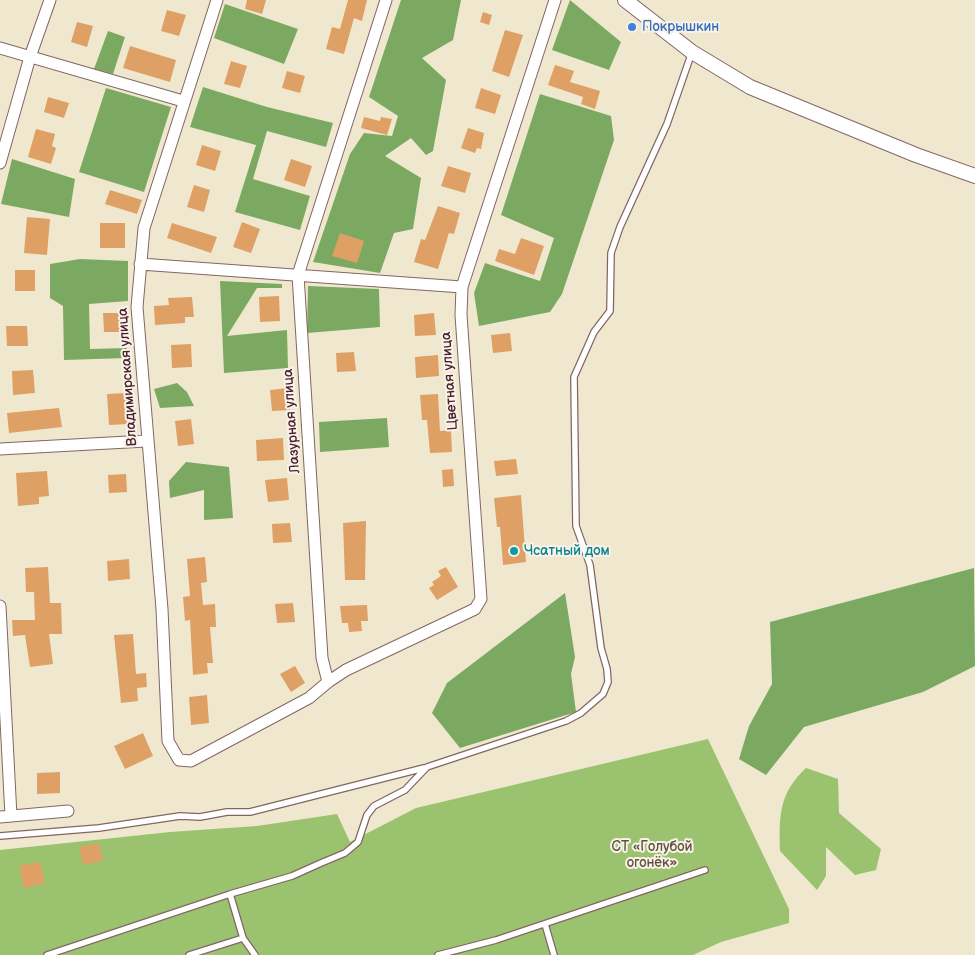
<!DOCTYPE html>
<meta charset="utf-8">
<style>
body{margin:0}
canvas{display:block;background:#efe8ce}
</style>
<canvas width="975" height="955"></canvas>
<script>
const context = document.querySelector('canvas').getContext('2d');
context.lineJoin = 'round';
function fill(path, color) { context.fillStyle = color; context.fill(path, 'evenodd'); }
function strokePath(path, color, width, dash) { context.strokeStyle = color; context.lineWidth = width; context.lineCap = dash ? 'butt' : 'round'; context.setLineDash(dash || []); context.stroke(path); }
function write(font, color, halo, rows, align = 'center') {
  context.font = font + ' "Balsamiq Sans",sans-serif'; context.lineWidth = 4; context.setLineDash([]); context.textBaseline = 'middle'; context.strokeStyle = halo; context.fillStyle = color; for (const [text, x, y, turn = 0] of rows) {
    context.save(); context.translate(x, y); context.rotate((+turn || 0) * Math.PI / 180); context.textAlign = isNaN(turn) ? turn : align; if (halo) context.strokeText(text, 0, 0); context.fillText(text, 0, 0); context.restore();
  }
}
fill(new Path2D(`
 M708,739l81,170v14l-68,19 -28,13h-693v-105l170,-18 87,-6 80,-12 13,28 66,-34z
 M806,768l32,11 1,34 42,36 -5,21 -21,5 -29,-28v29l-9,14 -37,-39c-1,-35 -1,-58 26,-83z`), '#9bc36f');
fill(new Path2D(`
 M401,0h60l-8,40 -31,18 24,22 -13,71 -7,4 -15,-17 -26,18 36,22 -8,51 -19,4 -14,40 -67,-11 37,-108 14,-21 28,3 6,-20 -29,-19z
 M570,0l51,42 -12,28 -57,-20z
 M225,4l73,25 -14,35 -70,-26z
 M108,31l17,6 -12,37 -19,-5z
 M203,87l64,20 66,16 -7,24 -59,-16 -14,48 57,17 -10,34 -65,-18 21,-67 -66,-18z
 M106,88l65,19 -27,85 -65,-20z
 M540,94l71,22 3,24 -52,154 -12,18 -71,14 -5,-33 11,-30 55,18 14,-43 -53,-23z
 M12,159l63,20 -6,38 -68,-13z
 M80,259l48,2v40l-39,3 1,45 37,-1v10l-63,2 -1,-54 -13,-8v-34z
 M220,281l62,3v4h-25l-30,48 60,-6 1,38 -64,5z
 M308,286l71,3 1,38 -73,6z
 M177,383l10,9 7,14 -34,2 -6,-19z
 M387,418l2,29 -69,5 -1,-30z
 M186,462l43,5 4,51 -29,2v-30l-34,8 -1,-17z
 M974,568l1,98 -52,26 -119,35 -38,48 -27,-16 10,-33 23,-42 -2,-62z
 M565,593l10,64 -4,17 5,38 -116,36 -28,-35 15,-30z`), '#7ca962');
fill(new Path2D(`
 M247,0h19l-4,14 -17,-5z
 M348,0h19l-5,21 -8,-3 -10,36 -18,-5 6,-22 8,2z
 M167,10l19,5 -7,21 -18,-5z
 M483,12l9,3 -3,10 -9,-3z
 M77,22l16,4 -6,21 -16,-5z
 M505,30l18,5 -14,42 -17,-6z
 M130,46l46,14 -6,22 -47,-14z
 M231,61l16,5 -7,22 -16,-4z
 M555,65l19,6 -4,11 30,9 -5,18 -14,-5 2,-7 -35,-12z
 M287,71l18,5 -5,17 -18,-5z
 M481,88l20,7 -6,19 -20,-6z
 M48,97l21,6 -5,15 -20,-6z
 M364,117l16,4 1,-4 11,2 -5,16 -26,-7z
 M468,128l16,5 -3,16 -4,-1 -2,5 -14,-5z
 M36,129l19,5 -3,12 4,2 -5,16 -23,-7z
 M202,145l19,6 -6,20 -19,-6z
 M291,159l21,7 -7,21 -21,-7z
 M448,166l23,7 -6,20 -24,-7z
 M194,185l16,5 -6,22 -17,-5z
 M110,190l32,10 -5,14 -32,-10z
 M438,206l22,7 -6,21 -5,-1 -11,36 -24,-7 7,-23 4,1z
 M27,217l23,2 -3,36 -23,-2z
 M242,222l18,7 -9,24 -18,-6z
 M100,223h25v25h-25z
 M172,223l45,14 -6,16 -44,-15z
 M340,233l24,8 -7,22 -25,-7z
 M521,238l23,8 -10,29 -39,-14 4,-12 16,5z
 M15,270h20v21h-20z
 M279,296l1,25 -20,1 -1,-25z
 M192,297l2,20h-9v6l-30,2 -1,-19 15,-1 -1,-7z
 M103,313h17v19h-16z
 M434,313l2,22 -21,1 -1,-21z
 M6,326h21l1,20h-21z
 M510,333l2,18 -19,2 -2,-18z
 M191,344l1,23 -20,1 -1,-23z
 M354,352l2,19 -19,1 -1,-19z
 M438,355l1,21 -23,2 -1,-21z
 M33,370l2,23 -22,2 -1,-24z
 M288,388l2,22 -18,1 -2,-21z
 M126,393l2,31 -19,1 -2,-31z
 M438,394l2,37 11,-1 1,22 -22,1 -3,-33h-5l-2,-25z
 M59,408l3,19 -53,6 -2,-20z
 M191,419l3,25 -16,2 -3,-25z
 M283,438l1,22 -27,1 -1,-21z
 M516,459l2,15 -22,2 -2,-15z
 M453,469l1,17 -11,1 -1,-17z
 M47,471l2,25 -10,1v7l-21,2 -2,-33z
 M126,474l1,18 -18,1 -1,-18z
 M287,478l2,22 -21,2 -3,-22z
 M521,495l5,67 -23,3 -3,-38h-3l-3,-29z
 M366,521l-1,59h-20l-2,-57z
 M290,523l2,19 -19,1 -1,-19z
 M205,557l2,25 -6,1 2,22 12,-1 1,23h-6l3,36h-6l1,10 -15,2 -3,-55 -5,1 -2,-24 7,-1 -3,-37z
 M129,559l1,20 -22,2 -1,-20z
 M48,567l2,36h11l1,31h-13l4,30 -23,3 -5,-32 -12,1 -1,-16h23l-1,-28h-8l-1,-24z
 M446,567l12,20 -21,13 -8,-12 5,-3 -2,-3 9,-6 -3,-5z
 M293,603l2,19 -18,1 -2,-19z
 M367,605l1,16h-7l1,10 -13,1 -1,-9h-6l-2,-17z
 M133,634l3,40 10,-1 1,14 -10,1 1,13 -17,2 -7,-68z
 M295,666l10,17 -14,9 -11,-18z
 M207,695l2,28 -18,2 -2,-28z
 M143,733l10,23 -28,13 -11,-23z
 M60,772v21l-23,1v-21z
 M99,843l4,18 -20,4 -4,-18z
 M40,862l5,21 -21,5 -5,-22z`), '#dfa066');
const service = new Path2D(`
 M0,836l99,-8 81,-12 20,1 27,-5h23l174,-44
 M230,894l13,44 12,17
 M545,924l9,31
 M47,955l183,-61 62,-18 29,-13 24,-10 13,-11 9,-27 7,-9 31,-16 22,-23 139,-46 15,-8 22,-19 5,-12 -1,-13 -6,-21 -11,-83 -14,-39 -2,-149 20,-45 16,-21 1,-58 9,-26 47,-103 25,-72
 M189,955l54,-17
 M438,955l58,-15 209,-70`);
const minor = new Path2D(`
 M217,0l-73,228 -7,79 25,302 6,132 11,19 12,1 118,-63 19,-16 -6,-24 -24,-383 88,-275
 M0,48l183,53
 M0,163l30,-106 20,-57
 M140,264l322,23
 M0,449l146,-8
 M0,606l11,210
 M328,682l18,-12 129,-61 6,-10 -20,-284 1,-28 93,-287
 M0,817l68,-6`);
const tertiary = new Path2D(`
 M625,0l67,52 58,35 166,68 59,21`);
strokePath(service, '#846564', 8);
strokePath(minor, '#846564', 13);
strokePath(tertiary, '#846564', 16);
strokePath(service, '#fff', 5.5);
strokePath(minor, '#fff', 11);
strokePath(tertiary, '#fff', 14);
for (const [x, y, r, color] of [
 [632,27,5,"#3f7fe0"],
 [514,551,5,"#0f9aa8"]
]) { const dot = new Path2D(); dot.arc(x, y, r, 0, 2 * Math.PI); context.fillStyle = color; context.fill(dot); strokePath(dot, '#f7f3e8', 2); }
write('14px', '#366cbe', '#f7f3e8', [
 ["Покрышкин",642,27]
], 'left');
write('14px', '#4a1f2b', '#f7f3e8', [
 ["Владимирская улица",128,377,-94],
 ["Цветная улица",450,381,-94],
 ["Лазурная улица",292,421,-94]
]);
write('14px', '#0d838f', '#f7f3e8', [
 ["Чсатный дом",524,551]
], 'left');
write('14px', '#62503f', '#f7f3e8', [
 ["СТ «Голубой",652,847],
 ["огонёк»",652,863]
]);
</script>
